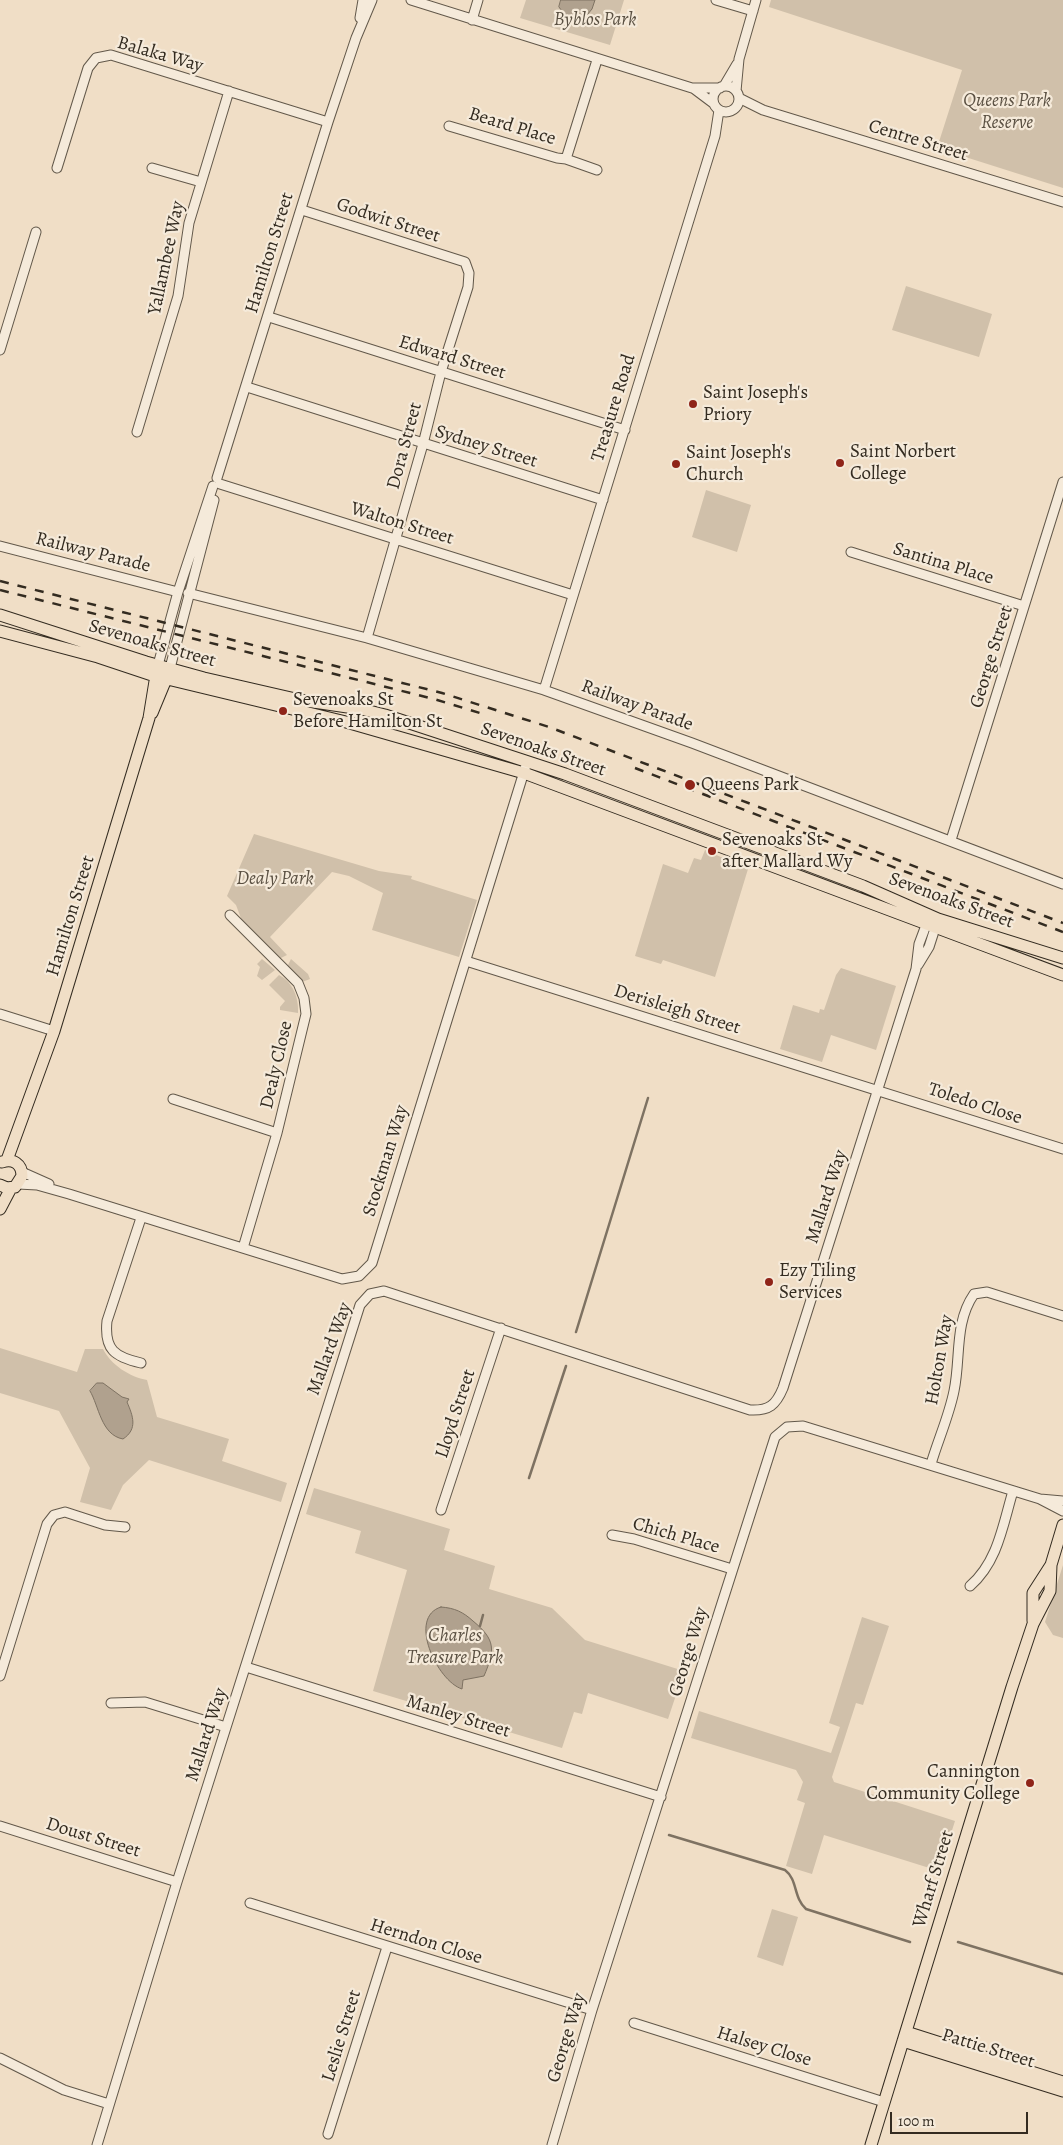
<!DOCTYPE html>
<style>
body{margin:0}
#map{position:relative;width:1063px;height:2145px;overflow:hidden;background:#f0dec6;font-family:Alegreya,serif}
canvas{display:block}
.scale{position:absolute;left:890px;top:2112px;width:138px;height:22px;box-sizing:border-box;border:2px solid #332b20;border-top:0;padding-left:6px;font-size:15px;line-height:18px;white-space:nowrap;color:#332b20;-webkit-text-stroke:4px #f5eada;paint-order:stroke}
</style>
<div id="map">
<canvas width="1063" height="2145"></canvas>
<div class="scale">100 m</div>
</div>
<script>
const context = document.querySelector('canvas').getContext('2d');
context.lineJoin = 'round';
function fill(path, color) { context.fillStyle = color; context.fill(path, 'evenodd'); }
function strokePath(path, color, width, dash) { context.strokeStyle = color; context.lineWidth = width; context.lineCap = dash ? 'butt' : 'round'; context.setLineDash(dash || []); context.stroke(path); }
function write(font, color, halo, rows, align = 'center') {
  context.font = font + ' Alegreya,serif'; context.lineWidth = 4.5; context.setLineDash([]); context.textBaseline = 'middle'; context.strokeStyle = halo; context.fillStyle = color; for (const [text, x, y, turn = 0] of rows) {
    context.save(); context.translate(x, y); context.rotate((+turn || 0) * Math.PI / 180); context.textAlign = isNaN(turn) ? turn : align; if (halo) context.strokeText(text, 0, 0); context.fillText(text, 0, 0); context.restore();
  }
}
fill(new Path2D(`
 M526,0h98l-14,45 -90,-27z
 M771,0h292v188l-126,-40 25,-78 -193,-63z
 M906,286l86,28 -13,43 -87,-27z
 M706,490l45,15 -14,47 -45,-15z
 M254,834l125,37 33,5 -1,3 66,21 -18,57 -87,-27 11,-37 -34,-17 -17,-4 -62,65 17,18 -8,4 -37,-38 -6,-16 -9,-9z
 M705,850l43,19 -33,108 -52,-17 -2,4 -26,-8 28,-92 25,9 6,-15 7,2z
 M262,959l13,11 -13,10 -5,-4 3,-9 -3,-3z
 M291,959l17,15 2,5 -8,3 -15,-15z
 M841,968l55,18 -20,64 -45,-15 -9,27 -42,-13 13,-44 26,8 1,-4 4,1 12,-35z
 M279,975c14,7 20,23 19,38l-18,-3v-3l5,-6 -16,-16z
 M0,1348l77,24 8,-23h18c8,16 27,28 44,31l10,37 72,22 -7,22 65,22 -6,19 -132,-42 -26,25 -12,25 -31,-8 10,-34 -31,-57 -59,-18z
 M314,1488l136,41 -6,21 51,16 -6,23 63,19 33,32 99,31 -16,48 -80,-26 -6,21 -8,-2 -12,36 -189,-57 34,-121 -52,-17 6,-22 -55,-17z
 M1063,1565v73l-10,-3 -8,-13z
 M862,1617l27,9 -26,79 -7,-2 -24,74 2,5 121,39 -16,50 -115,-36 -12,39 -26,-8 19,-63 -8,-3 6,-18 -7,-12 -105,-32 8,-27 132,42 9,-26 -11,-4z
 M772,1909l26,8 -15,49 -26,-9z`), '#d0c0aa');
const water = new Path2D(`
 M561,0h34l-3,9 -10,12 -16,-4 -7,-10z
 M97,1383h6l19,14 7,2 -2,3c6,14 11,27 -4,37 -22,-4 -24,-33 -33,-48z
 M441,1607c14,1 22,5 32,14 23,19 22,29 11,55l-21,4 -1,9c-25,-8 -55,-72 -21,-82z`);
fill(water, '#b0a18e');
strokePath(water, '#7e7262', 1);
strokePath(new Path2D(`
 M576,1332l72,-234
 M529,1478l37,-112
 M480,1626l3,-11
 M492,1656l7,3
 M669,1835l116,35c13,10 8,27 21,39l104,33
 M958,1942l105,32`), '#7e7262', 2.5);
const minor = new Path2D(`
 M411,0l281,88h28
 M716,0l37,11
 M360,18l3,-18
 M472,20l6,-20
 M713 99a13 13 0 1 1 26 0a13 13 0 1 1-26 0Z
 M724,86l13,-22
 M693,88l20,15
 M736,91l3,-32 17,-59
 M739,98l24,12 300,92
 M449,126l108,32 9,1 31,11
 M566,159l31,-99
 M57,168l31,-100 8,-10 15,-3 217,67
 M152,168l49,14
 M302,210l163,52 4,11 -1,14 -27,85 -18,72 -56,194
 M269,317l356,113
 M0,350l36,-118
 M247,387l356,113
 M137,432l41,-136 11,-73 40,-132
 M217,478l111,-356 28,-84 16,-38
 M220,484l353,111
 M0,546l178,46
 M851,552l173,54
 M188,593l179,45 177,52 148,53 371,141
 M158,665l20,-73 35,-106
 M170,668l44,-168
 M544,690l171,-554 4,-26
 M951,840l112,-358
 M230,915l68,68 6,15 2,16 -29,119 -34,115
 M466,961l597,188
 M918,965l11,-18 8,-25
 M0,1014l54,17
 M173,1099l104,34
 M22,1172l27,12
 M18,1184l19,1 32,9 273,85 17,-3 13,-13 155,-501
 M141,1218l-34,103c-3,29 8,36 34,42
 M931,1464c7,-24 18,-48 23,-73 7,-33 0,-68 20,-97l13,-2 76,24
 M1040,1499l23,12
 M441,1510l60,-182
 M612,1535l22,4 98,30
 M970,1586c28,-24 33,-62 43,-95
 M246,1667l415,130
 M0,1676l47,-152 7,-9 11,-3 40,13 20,2
 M111,1703l34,-1 81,25
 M0,1826l177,56
 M250,1903l342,107
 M634,2023l250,79
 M0,2058l64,32 45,14
 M328,2134l59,-187
 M97,2145l80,-263 183,-577 10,-11 14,-3 366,119c19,1 26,-5 33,-22l133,-419 3,-25 9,-24
 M552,2145l40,-135 183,-573 12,-10 16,-1 237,73 23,2`);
const major = new Path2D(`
 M0,615l146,47 58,16 96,22 61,9 24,6 180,59 298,112 75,33 125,39
 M0,631l98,26 57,19 191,46 178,51 539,202
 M152,713l17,-41
 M7,1160l47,-129 95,-313 8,-49
 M0,1185l7,3 8,-1 7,-11c0,-12 -9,-18 -20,-14
 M0,1209l11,-21
 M1033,1621v-28l18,-28 12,-40
 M906,2032l157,50
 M903,2041l160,50
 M871,2145l141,-458 21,-63 17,-33 1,-26`);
strokePath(minor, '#62584a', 11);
strokePath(major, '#332b20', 13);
strokePath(minor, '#f5eada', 9);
strokePath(major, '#f0dec6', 11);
strokePath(new Path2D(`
 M0,581l442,112 107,34 514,196
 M0,590l434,109 46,14
 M635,768l428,164`), '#332b20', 2.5, [9, 9]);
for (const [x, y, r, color] of [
 [693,404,5,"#8f2418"],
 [840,463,5,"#8f2418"],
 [676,464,5,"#8f2418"],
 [283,711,5,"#8f2418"],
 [690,785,6,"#8f2418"],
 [712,851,5,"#8f2418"],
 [769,1282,5,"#8f2418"],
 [1030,1783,5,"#8f2418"]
]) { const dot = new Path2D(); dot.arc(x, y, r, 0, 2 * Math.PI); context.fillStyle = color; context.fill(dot); strokePath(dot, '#f5eada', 2); }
write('italic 19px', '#5a5042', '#f5eada', [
 ["Byblos Park",595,20],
 ["Queens Park",1007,101],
 ["Reserve",1007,123],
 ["Dealy Park",275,879],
 ["Charles",455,1636],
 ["Treasure Park",455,1658]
]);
write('19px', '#332b20', '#f5eada', [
 ["Balaka Way",160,55,16],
 ["Beard Place",512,127,17],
 ["Centre Street",918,141,17],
 ["Godwit Street",388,221,18],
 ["Hamilton Street",270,253,-73],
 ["Yallambee Way",167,258,-78],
 ["Edward Street",452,358,17],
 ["Treasure Road",614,408,-73],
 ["Dora Street",405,446,-75],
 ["Sydney Street",486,447,17],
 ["Walton Street",402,524,17],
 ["Railway Parade",93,553,14],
 ["Santina Place",943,564,17],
 ["Sevenoaks Street",152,644,16],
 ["George Street",992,657,-73],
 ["Railway Parade",637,706,20],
 ["Sevenoaks Street",543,750,19],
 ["Sevenoaks Street",951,901,20],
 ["Hamilton Street",71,916,-73],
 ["Derisleigh Street",677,1010,17],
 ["Dealy Close",277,1065,-77],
 ["Toledo Close",975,1104,18],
 ["Stockman Way",386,1161,-73],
 ["Mallard Way",827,1197,-72],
 ["Mallard Way",330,1349,-70],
 ["Holton Way",940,1360,-80],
 ["Lloyd Street",456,1414,-72],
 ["Chich Place",676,1536,16],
 ["George Way",689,1652,-73],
 ["Manley Street",458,1717,17],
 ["Mallard Way",207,1735,-72],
 ["Doust Street",93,1838,17],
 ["Wharf Street",934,1879,-73],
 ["Herndon Close",426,1942,17],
 ["Leslie Street",342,2036,-73],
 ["George Way",567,2038,-73],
 ["Halsey Close",764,2047,17],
 ["Pattie Street",988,2049,17]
]);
write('19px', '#332b20', '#f5eada', [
 ["Saint Joseph's",703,393],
 ["Priory",703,415],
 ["Saint Norbert",850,452],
 ["College",850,474],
 ["Saint Joseph's",686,453],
 ["Church",686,475],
 ["Sevenoaks St",293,700],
 ["Before Hamilton St",293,722],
 ["Queens Park",701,785],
 ["Sevenoaks St",722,840],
 ["after Mallard Wy",722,862],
 ["Ezy Tiling",779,1271],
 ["Services",779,1293],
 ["Cannington",1020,1772,"right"],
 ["Community College",1020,1794,"right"]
], 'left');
</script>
